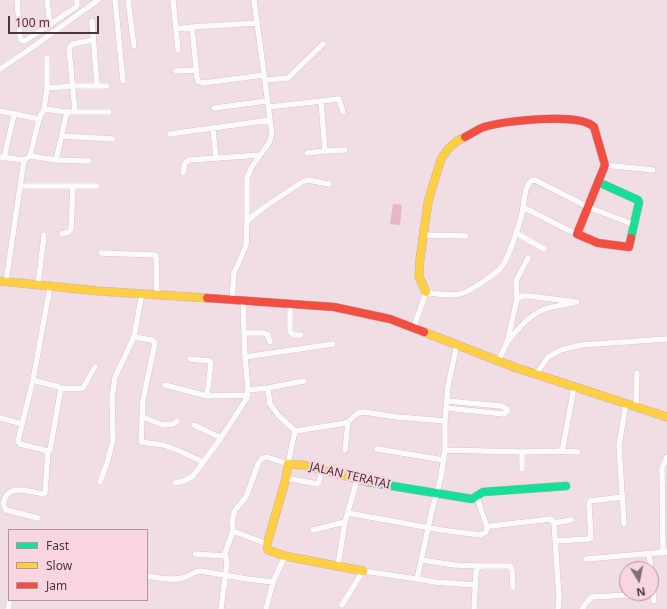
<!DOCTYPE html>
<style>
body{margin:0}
#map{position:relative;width:667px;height:609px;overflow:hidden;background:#f1dde4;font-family:"Noto Sans",sans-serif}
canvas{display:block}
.legend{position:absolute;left:8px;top:529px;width:140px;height:72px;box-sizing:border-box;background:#f9d5e1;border:1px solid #b1969f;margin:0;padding:5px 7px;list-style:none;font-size:12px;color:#45373c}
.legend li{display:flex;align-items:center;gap:8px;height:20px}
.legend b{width:20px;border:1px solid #b1969f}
.north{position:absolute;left:619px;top:561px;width:40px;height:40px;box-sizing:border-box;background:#f9d5e1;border:1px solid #b1969f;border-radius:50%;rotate:170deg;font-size:11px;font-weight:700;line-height:16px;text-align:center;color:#45373c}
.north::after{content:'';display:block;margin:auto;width:14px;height:18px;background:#817177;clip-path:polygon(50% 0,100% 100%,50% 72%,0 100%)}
.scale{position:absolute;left:8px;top:16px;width:91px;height:18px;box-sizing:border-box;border:2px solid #45373c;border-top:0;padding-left:5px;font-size:12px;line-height:14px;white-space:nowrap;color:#45373c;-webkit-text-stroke:3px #f9d5e1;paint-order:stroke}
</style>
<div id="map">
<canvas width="667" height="609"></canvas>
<ul class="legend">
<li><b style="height:5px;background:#16e098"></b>Fast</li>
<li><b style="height:5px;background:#ffcf43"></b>Slow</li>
<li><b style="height:5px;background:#f24e42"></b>Jam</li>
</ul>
<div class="north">N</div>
<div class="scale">100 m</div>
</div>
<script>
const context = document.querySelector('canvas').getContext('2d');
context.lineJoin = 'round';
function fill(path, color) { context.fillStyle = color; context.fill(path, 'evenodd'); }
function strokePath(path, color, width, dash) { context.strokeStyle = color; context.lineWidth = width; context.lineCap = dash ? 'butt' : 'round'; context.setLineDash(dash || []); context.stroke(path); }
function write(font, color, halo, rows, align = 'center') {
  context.font = font + ' "Noto Sans",sans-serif'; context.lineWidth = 4; context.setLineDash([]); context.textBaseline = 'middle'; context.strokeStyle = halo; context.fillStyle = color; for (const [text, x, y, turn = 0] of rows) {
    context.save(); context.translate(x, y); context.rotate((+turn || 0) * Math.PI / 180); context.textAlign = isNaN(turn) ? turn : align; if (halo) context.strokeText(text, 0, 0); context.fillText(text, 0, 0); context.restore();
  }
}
fill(new Path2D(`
 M393,204l9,1 -2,20 -10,-1z`), '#e8b6c9');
const street = new Path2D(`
 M17,0l3,37 1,3 4,1 51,-34 1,-2v-5
 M47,0l3,23
 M115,0l8,81
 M128,0l6,46
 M173,0l3,29
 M92,21l5,64
 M256,23l-64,4 5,50 1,4 5,2 61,-8
 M178,50l-2,-21 16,-2
 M0,69l30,-20 68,-49
 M176,71l21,-1
 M265,80l23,-2 35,-34
 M47,88l26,-2h34
 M321,101l18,-2 4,13
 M269,107l52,-6 4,50 -18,2
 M214,108l53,-7
 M44,109l3,-21v-30
 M0,111l39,8
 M75,112l-6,-64 4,-4 20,-4
 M213,129l3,29
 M170,134l100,-14
 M62,136l51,3
 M325,151l20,-1
 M30,156l26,4 33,1
 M0,157l24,3
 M4,158l10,-43
 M56,160l11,-48
 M605,165l48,5
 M183,173l2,-10 4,-3 71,-5
 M20,186h77
 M523,207l39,20 15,7
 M247,221l16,-13 39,-26 6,-2 21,4
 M516,233l28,16
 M62,234l7,-2 2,-3 2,-43
 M423,235l43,1
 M101,253l54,2 1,1 1,39
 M6,282l18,-122 6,-4 9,-37 5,-10 23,3h42
 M38,285l6,-50
 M517,299l-1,-18 12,-23
 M232,300l2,-27 12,-27 1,-25v-43l4,-10 18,-25 3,-9 -18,-134
 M290,303v29l4,3h7
 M414,327l12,-35c10,2 24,4 34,2 9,-2 38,-21 43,-29 6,-9 19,-47 20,-58 2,-9 1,-19 8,-26l4,-1 53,27 47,18
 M245,333h19l4,2 2,7
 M134,337l18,3 3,3 -12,57 -2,42 22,3 14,5 26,12
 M507,342c11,-13 22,-27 38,-33 9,-3 19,-4 28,-6
 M245,357l88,-13
 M190,359l19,2 2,2 -4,33
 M498,361l9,-18 10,-44 6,-3h5l49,6
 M536,374l12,-17 13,-7 20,-5 86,-6
 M33,380l26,7 2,1 -11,62 -2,1 -28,-7 -2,-3 15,-61 17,-93
 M165,385l42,11 41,-1
 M268,388l2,16 8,11 17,16 45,-7 8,-2 10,-9 6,-1 33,5 48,4
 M61,389l22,-1 12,-21
 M248,390l20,-2 36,-7
 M636,406l1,-33
 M446,408l58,6 3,-3v-2l-6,-3 -54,-5
 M143,417l20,8 10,-1 4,-3
 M0,418l22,6
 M194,425l27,13
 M377,449l67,11
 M345,450l3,-28
 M445,450l77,2 38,-1 3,-4 11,-60
 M560,451l18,1
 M522,452v17
 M286,478l31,6 2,-2 3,-13
 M100,482l7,-19 6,-23 -1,-42 3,-21 19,-40 8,-44
 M175,483l9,-2 9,-5 28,-38 26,-40 1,-8 -3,-33 -2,-56
 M477,497l10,30
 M348,513l93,17 40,5 5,-3 1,-5 4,-1 60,-7 3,4 5,75 -1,11
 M38,518l-32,-8c-3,-4 -3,-7 -1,-12 6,-14 27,-6 38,-4l2,-1 3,-42
 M554,523l17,-3
 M624,524l-5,-78 7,-43
 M313,530l32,-8 12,-42
 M233,531l34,13
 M555,541l32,-2 4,-1 -2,-33 1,-4 33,-4
 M663,553l-1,-85 5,-11
 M195,554l30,2
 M649,554l2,15
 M586,559l81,-7
 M421,560l33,5 27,1
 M338,565l7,-43
 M651,570l3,31
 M147,576c12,2 25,5 36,2 7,-2 11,-7 18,-7l46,8 26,3
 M417,579l18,3 40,3
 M342,605l21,-34 54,8 15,-69 9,-33 4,-27v-29l3,-35 9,-42
 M8,609l2,-9
 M221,609l6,-46 -2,-10 8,-22 -1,-10 3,-11 11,-13 13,-35c2,-3 4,-5 8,-5l21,7 7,-33
 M266,609l7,-27 12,-26
 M474,609l2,-36 1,-4 4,-3h29l2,4 1,17
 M582,609l5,-7 5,-5 37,-2`);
const fast = new Path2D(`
 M598,182l40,18 1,2 -8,36
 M368,482l104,17 11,-7 83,-6`);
const slow = new Path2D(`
 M0,281l98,10 109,7
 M426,292l-7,-15 1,-18 8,-57 13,-43 7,-10 9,-8 8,-4
 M424,332l90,35 153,50
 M363,571l-78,-15 -17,-6 -1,-6 19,-66 2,-14 15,1 65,17`);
const jam = new Path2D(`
 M465,137c6,-3 13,-8 19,-10 21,-6 95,-15 110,0l11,38 -28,69 21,9 31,4 2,-9
 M207,298l127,9 56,12 34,13`);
strokePath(street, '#c3b4b9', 6);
strokePath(fast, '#c3b4b9', 9);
strokePath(slow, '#c3b4b9', 9);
strokePath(jam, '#c3b4b9', 9);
strokePath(street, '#fdfafb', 5.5);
strokePath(fast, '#16e098', 8);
strokePath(slow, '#ffcf43', 8);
strokePath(jam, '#f24e42', 8);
write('12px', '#45373c', '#f9d5e1', [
 ["JALAN TERATAI",350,476,13]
]);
</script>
